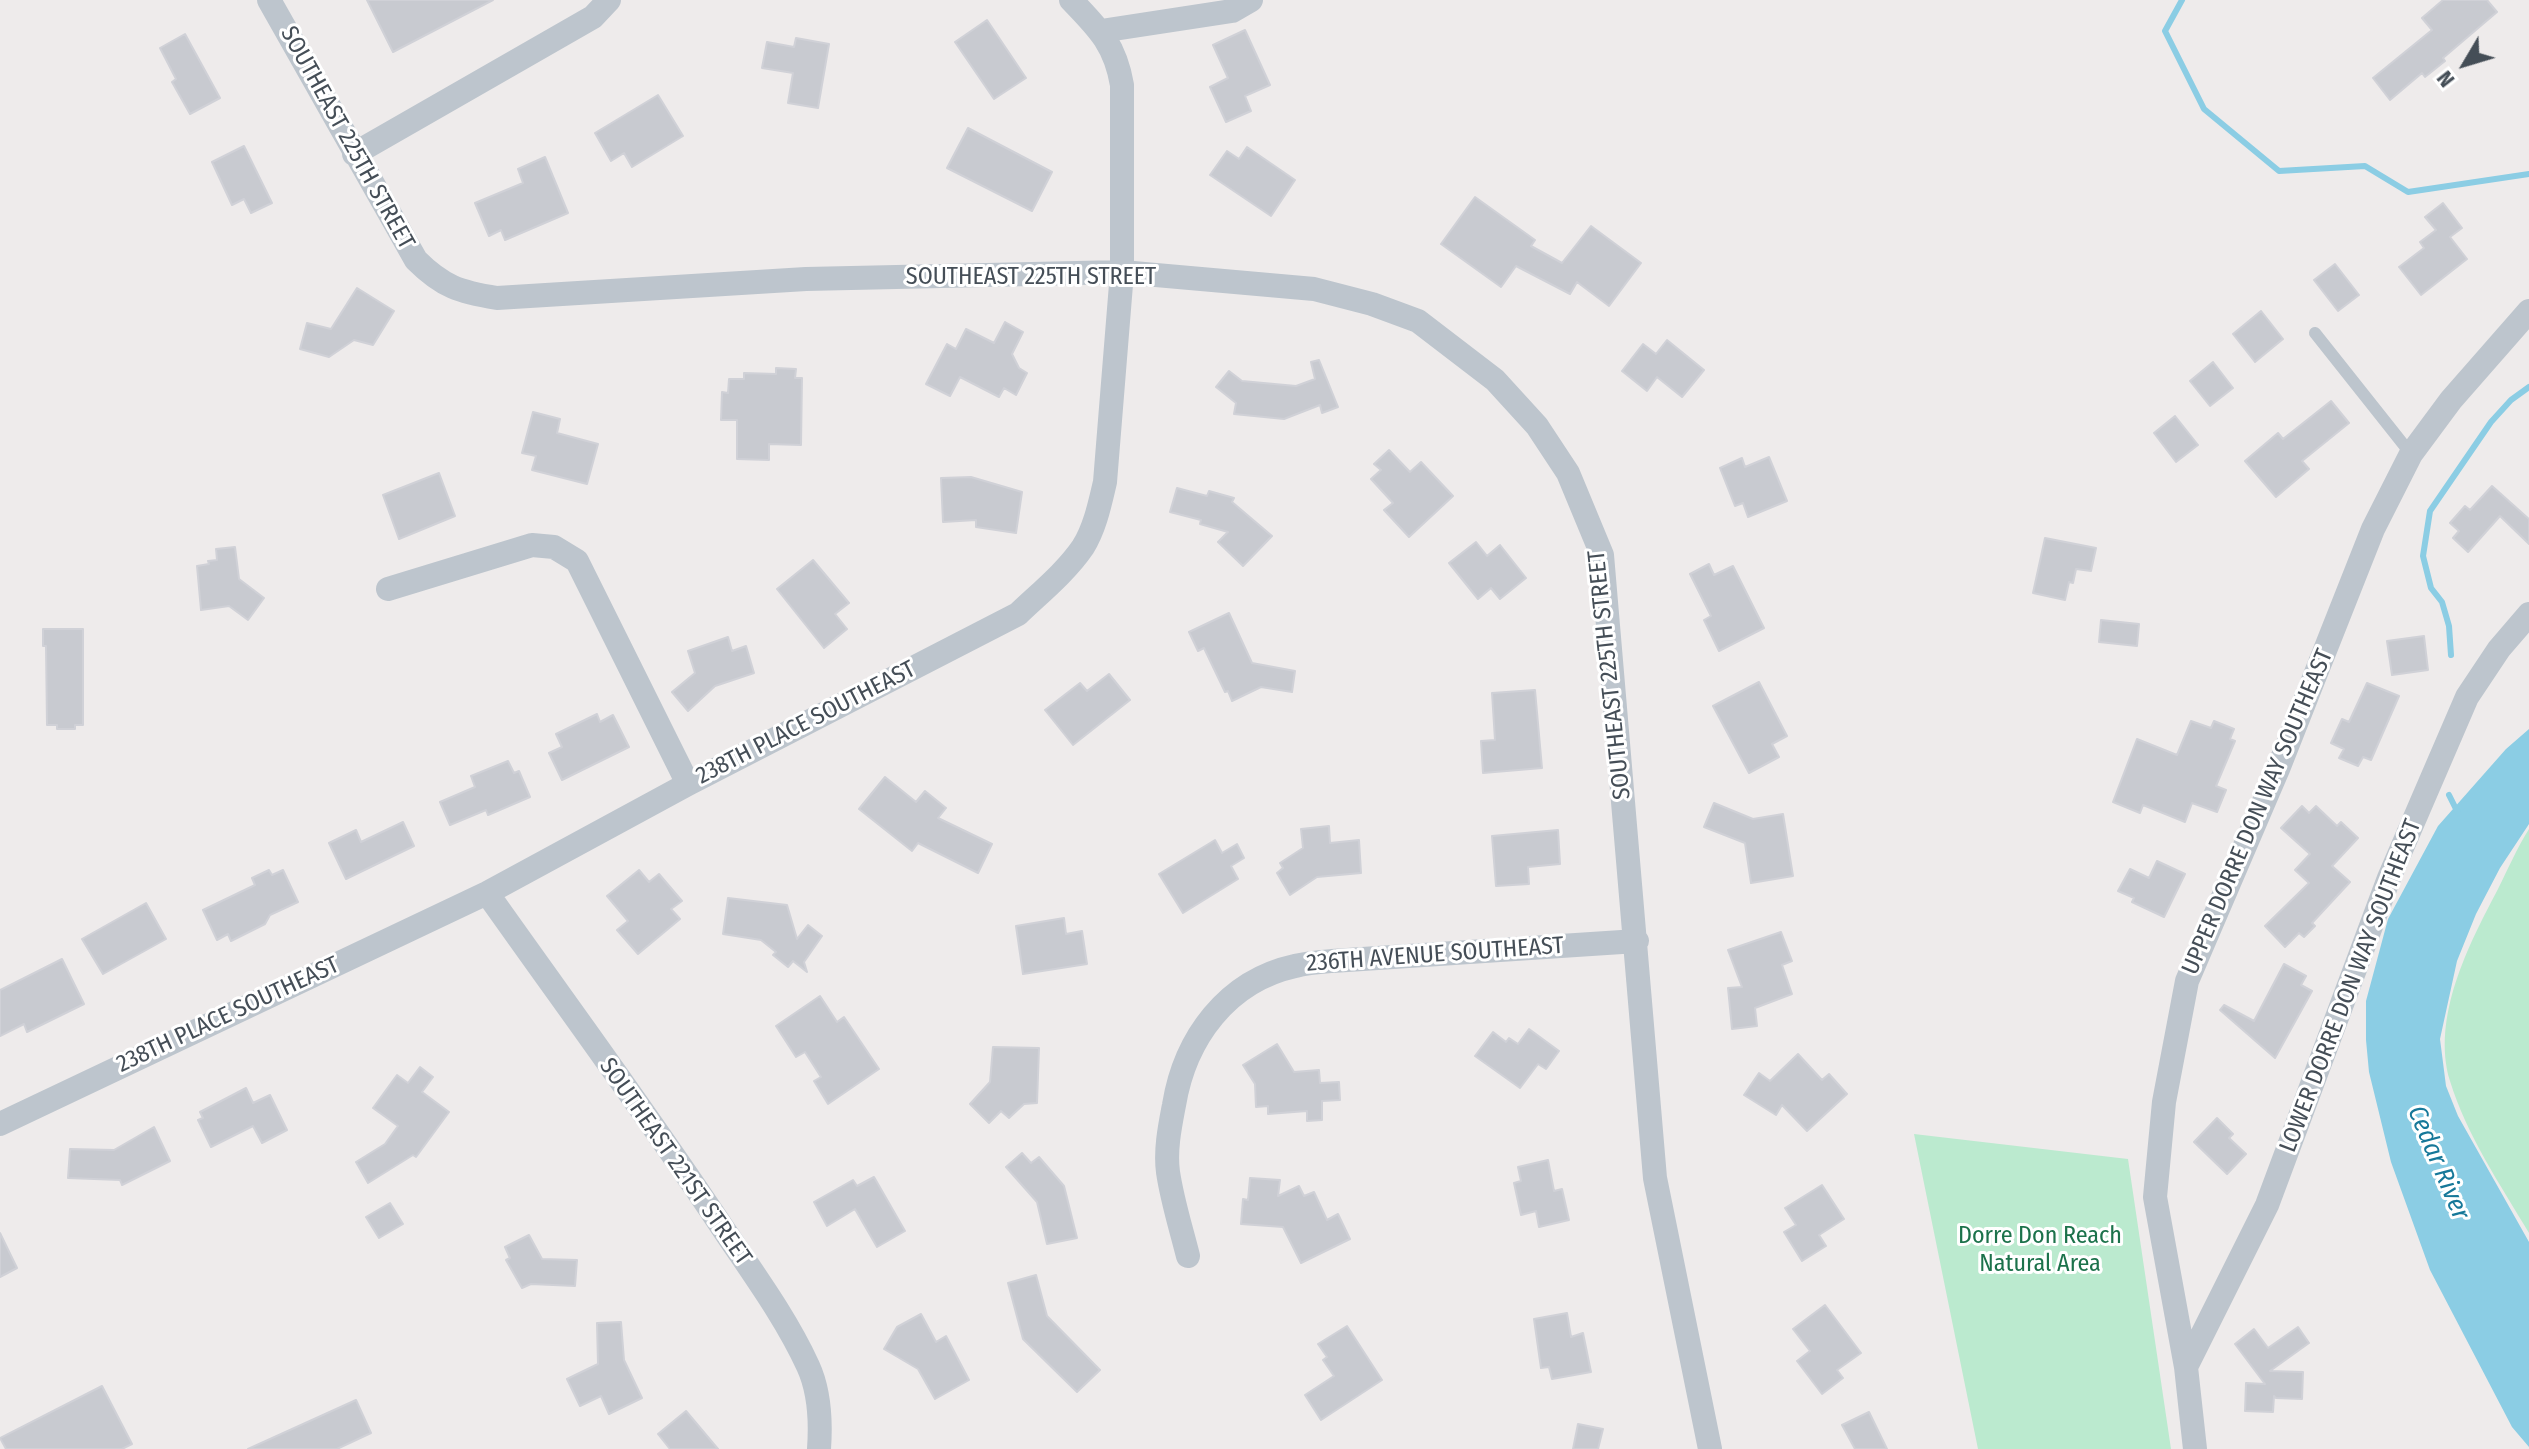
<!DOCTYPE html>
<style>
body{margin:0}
#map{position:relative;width:2529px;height:1449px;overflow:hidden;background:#eeebeb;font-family:"Fira Sans Condensed",sans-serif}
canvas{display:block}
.north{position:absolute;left:2425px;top:24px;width:80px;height:80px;-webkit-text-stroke:6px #fff;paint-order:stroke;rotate:232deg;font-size:22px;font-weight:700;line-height:32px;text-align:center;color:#454e57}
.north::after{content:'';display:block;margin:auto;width:28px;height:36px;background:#454e57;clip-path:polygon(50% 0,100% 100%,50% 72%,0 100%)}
</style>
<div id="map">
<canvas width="2529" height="1449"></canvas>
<div class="north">N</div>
</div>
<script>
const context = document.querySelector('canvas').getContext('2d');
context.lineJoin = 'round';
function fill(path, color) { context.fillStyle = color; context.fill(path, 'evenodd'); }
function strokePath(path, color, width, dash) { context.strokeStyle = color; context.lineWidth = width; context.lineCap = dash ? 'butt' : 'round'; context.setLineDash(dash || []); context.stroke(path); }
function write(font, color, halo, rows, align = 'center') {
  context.font = font + ' "Fira Sans Condensed",sans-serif'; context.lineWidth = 6; context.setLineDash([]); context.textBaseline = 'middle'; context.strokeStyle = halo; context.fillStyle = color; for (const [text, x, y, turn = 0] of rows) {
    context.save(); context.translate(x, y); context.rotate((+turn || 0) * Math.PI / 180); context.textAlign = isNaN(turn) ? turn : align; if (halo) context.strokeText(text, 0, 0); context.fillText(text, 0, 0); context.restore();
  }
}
fill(new Path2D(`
 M2529,829v404c-29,-49 -62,-97 -79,-152 -19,-64 19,-137 48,-192 10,-20 19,-41 31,-60z
 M1914,1134l214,25 43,290h-193z`), '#bbeacf');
fill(new Path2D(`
 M2529,729v95l-29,44 -24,46 -19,47 -17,78 6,47 12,30 71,126v205l-17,-20 -82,-157 -39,-108 -22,-90 -3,-32v-39l22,-82 50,-93 68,-77z`), '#8bcde4');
strokePath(new Path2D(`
 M2182,0l-17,31 39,78 75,62 86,-5 43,26 121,-18
 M2451,655l-2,-29 -7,-24 -11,-14 -8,-32 7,-45 61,-89 20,-22 18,-13
 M2449,795l9,18`), '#8bcde4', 6);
const building = new Path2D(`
 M367,0h126l-100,52z
 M2443,0h44l10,12 -54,46 2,3 -20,16 -3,-4 -32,27 -17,-22 59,-48 -10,-12z
 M987,20l39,58 -32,21 -39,-57z
 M1245,30l25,55 -25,11 6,15 -25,11 -16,-35 18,-9 -15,-33z
 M185,34l35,64 -30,16 -18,-32 4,-3 -16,-31z
 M796,38l33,6 -11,64 -30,-5 5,-30 -31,-5 5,-26 27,5z
 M658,95l25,41 -51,31 -8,-14 -13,8 -16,-28z
 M968,128l84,44 -20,39 -85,-43z
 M244,146l28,57 -21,10 -7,-14 -12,6 -20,-43z
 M1247,147l48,33 -24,36 -61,-41 17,-24 12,8z
 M545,157l23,56 -63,27 -4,-10 -12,6 -14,-33 48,-20 -5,-14z
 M1475,197l60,43 -4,6 31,17 29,-37 50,37 -32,43 -32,-24 -7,12 -54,-28 -15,21 -60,-43z
 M2443,203l19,25 -12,9 17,22 -46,36 -22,-28 25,-19 -4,-6 16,-12 -11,-13z
 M2335,264l24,31 -21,16 -24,-31z
 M357,288l37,23 -21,34 -19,-5 -25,17 -29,-8 7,-26 24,6z
 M2261,311l22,28 -28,23 -22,-28z
 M1005,322l18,10 -11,22 7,14 8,5 -11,22 -12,-7 -5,9 -39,-20 -10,19 -24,-12 21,-40 9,5 10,-20 28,14z
 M1667,340l37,30 -22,27 -25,-20 -10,14 -25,-20 21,-27 13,10z
 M1319,360l19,47 -16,6 -2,-8 -36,14 -50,-5 2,-11 -20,-16 13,-16 13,10 54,5 19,-7 -4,-17z
 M2213,362l20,26 -23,18 -20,-25z
 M776,368l20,1 -1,9h7l-1,67 -32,-1v16l-32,-1v-39h-16l1,-28 6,1 1,-14h15v-6l32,1z
 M2331,401l18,22 -47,38 7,8 -33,28 -31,-36 33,-28 5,6z
 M533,412l27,7 -3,14 41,11 -11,40 -55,-14 4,-14 -14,-3z
 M2175,416l23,29 -22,17 -22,-29z
 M1389,450l21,22 11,-10 32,34 -44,41 -25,-27 9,-7 -22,-24 10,-9 -7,-6z
 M1769,457l18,44 -39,16 -5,-14 -8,3 -15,-38 22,-10 3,9z
 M439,473l16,43 -56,23 -16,-44z
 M971,477l51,15 -6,41 -40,-6v-7l-33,2 -2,-44z
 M2492,486l37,33v25l-29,-28 -32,36 -15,-14 6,-7 -9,-8 15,-17 5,4z
 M1177,488l30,8 2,-5 25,7 -2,4 40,34 -29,30 -25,-24 10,-10 -28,-8 1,-4 -31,-8z
 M2045,538l51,10 -5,23 -15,-2 -3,14 -4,-1 -4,18 -32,-7z
 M1476,542l11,14 13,-11 26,33 -26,21 -9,-11 -13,11 -29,-36z
 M235,547l4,32 25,19 -16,22 -19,-14 -28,4 -4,-44 12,-2 -1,-3 9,-1 -1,-11z
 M813,560l36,43 -14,11 12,15 -23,19 -47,-59z
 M1709,564l5,11 19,-9 31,62 -45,23 -15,-31 7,-4 -21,-42z
 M1229,613l23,50 43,8 -3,21 -31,-5 -29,14 -4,-10 -3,1 -21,-44 -6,3 -9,-19z
 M2101,620l38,4 -2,22 -38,-4z
 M43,629h40v96h-8v4h-18v-4h-10l-1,-79h-3z
 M2424,636l4,34 -36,5 -5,-34z
 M728,637l4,14 14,-5 8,27 -39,13 -27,25 -16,-19 23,-19 -7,-22z
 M1109,674l21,26 -57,45 -28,-35 35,-27 7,8z
 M1759,682l28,54 -15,8 7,13 -30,16 -36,-67z
 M2367,683l32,13 -28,64 -8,-3 -5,9 -19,-8 5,-9 -13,-6 11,-24 7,3z
 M1535,690l7,78 -59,5 -2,-32 14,-1 -3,-47z
 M597,714l3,8 13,-7 16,32 -67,33 -13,-27 13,-6 -6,-13z
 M2191,721l20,7 3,-7 20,8 -4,10 5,2 -19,45 10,4 -9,22 -25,-9 -7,19 -42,-17 -3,8 -27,-11 24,-63 40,16z
 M508,761l6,12 5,-2 11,26 -42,18 -2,-5 -36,15 -10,-23 35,-15 -4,-11z
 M885,777l31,25 9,-11 21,17 -8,10 54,26 -14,29 -60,-30 -6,8 -53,-42z
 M1714,803l39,16 30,-5 10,62 -42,7 -6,-40 -41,-16z
 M2302,806l7,7 7,-7 21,20 4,-4 17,16 -26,28 18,16 -38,41 3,3 -11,11 -5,-4 -14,14 -20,-21 44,-43 -14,-13 15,-16 -29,-26z
 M403,822l11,24 -68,33 -17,-36 27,-13 5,12z
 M1329,826l1,17 29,-3 2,33 -44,4 -27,18 -13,-22 6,-5 -3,-5 23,-15 -2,-19z
 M1558,830l2,34 -32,3 1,17 -33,2 -4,-50z
 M1215,840l7,13 15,-9 7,14 -13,8 7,13 -55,34 -24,-39z
 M2157,861l28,13 -21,43 -32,-15 2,-4 -16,-7 12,-22 19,9z
 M269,870l3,5 11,-5 15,32 -28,13 -5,9 -34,17 -3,-7 -11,6 -14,-30 52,-25 -3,-7z
 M639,870l10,12 10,-8 23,27 -11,8 9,10 -42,35 -21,-24 11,-9 -21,-25z
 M728,898l59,7 10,34 11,-14 14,11 -18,26 3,10 -14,-11 -5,6 -15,-12 3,-3 -15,-12 -38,-6z
 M146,903l20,36 -63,35 -21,-35z
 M1064,918l2,16 16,-3 5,33 -64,10 -7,-48z
 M1781,932l11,29 -10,4 10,29 -37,14 2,18 -25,3 -4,-41 14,-1 -14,-37z
 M62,959l22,45 -57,28 -3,-8 -24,12v-46z
 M2284,964l22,12 -5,9 11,6 -37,67 -55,-48 4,-5 30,16z
 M820,996l17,26 7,-5 35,52 -51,35 -14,-23 7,-4 -16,-25 -9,5 -20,-31z
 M1529,1029l30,22 -13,18 -8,-5 -18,24 -45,-32 18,-24 13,10 3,-4 9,6z
 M1277,1044l17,28 25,-2 1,13 19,-1 1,18 -18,1v19l-15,1v-10l-39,3v-8l-12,1 -1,-23 -12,-19z
 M993,1047l46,1 -2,55 -13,1 -15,14 -8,-7 -12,12 -19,-19 20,-22z
 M1798,1054l24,26 7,-6 18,20 -40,37 -25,-26 -6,10 -32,-20 15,-22 11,8z
 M420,1067l13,10 -11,15 27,20 -33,45 -3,-2 -45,28 -12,-21 29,-18 13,-18 -25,-18 24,-33 11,8z
 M246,1088l7,15 17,-8 17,35 -25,13 -9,-17 -42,21 -13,-27 5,-2 -3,-6z
 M2217,1118l16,16 -4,4 17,16 -19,20 -33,-32z
 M154,1127l16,34 -48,24 -2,-5 -52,-2 2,-29 44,1z
 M1022,1153l9,10 8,-6 25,29 13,52 -30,6 -10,-42 -31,-35z
 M1548,1160l6,31 8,-2 7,31 -30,7 -3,-16 -15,4 -7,-32 7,-2 -3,-14z
 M874,1177l31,54 -28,16 -22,-38 -28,17 -13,-24 39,-22 4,6z
 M1250,1178l30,2 -2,16 21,-10 5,10 10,-4 13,28 11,-6 12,25 -49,24 -18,-36 -42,-3 2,-25 5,1z
 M1822,1185l22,34 -25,16 7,11 -24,15 -18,-29 12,-7 -11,-17z
 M390,1203l13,21 -24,14 -13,-21z
 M0,1233l17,35 -17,9z
 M529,1235l13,24 35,1 -2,26 -44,-2 -9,4 -16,-28 4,-2 -5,-11z
 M1036,1275l11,41 53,54 -23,22 -54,-53 -15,-56z
 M1825,1305l36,48 -24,17 6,8 -21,16 -25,-33 13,-10 -17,-22z
 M1567,1313l4,24 12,-4 8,39 -39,7 -3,-12 -8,1 -7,-49z
 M921,1314l15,28 10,-6 23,44 -34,19 -17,-30 -34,-20 13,-22z
 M621,1322l3,38 18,38 -33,16 -8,-18 -21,10 -13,-27 31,-15 -1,-41z
 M1347,1326l35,54 -61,40 -16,-25 29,-19 -11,-16 4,-3 -9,-13z
 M2298,1327l11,16 -39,28 33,1 -1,27 -26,-1 -2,-2 -1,16 -28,-1 1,-28 19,1 -30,-40 19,-15 14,19z
 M102,1386l30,58 -10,5h-116l-6,-11z
 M356,1400l15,33 -34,16h-89z
 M686,1411l32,38h-48l-12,-15z
 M1869,1412l18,37h-32l-13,-24z
 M1578,1424l25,5 -5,20h-25z`);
fill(building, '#c8cad0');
strokePath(building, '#d0d1d7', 2);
strokePath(new Path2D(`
 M2315,333l96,121`), '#bdc5cd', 12);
strokePath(new Path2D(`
 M269,0l147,260c27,27 44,32 81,38l309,-19 316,-7 192,17 58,15 46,17 77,59 42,46 31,47 34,82 53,623 55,271
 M1101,31l131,-20 19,-11
 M354,154l239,-137 16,-17
 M388,589l144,-44 22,2 23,14 111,223
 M487,893c77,109 157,217 231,328 31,47 66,93 90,145 12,26 13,55 11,83
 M0,1124l487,-231 201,-109 330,-170c22,-21 48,-42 65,-67 12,-19 17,-44 22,-65l17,-210v-187c-7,-41 -24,-57 -51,-85
 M1188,1256c-7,-28 -16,-56 -20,-84 -3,-22 2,-46 6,-67 11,-67 53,-124 121,-139 12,-3 25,-4 37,-5l305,-20
 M2186,1367l81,-162 122,-327 78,-181 32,-48 30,-35
 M2195,1449l-9,-82 -31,-170 9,-95 23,-121 91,-212 95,-240 38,-75 40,-54 78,-89`), '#bdc5cd', 24);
write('24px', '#454e57', '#fff', [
 ["SOUTHEAST 225TH STREET",347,138,61],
 ["SOUTHEAST 225TH STREET",1031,277],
 ["SOUTHEAST 225TH STREET",1610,675,-96],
 ["238TH PLACE SOUTHEAST",806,723,-27],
 ["UPPER DORRE DON WAY SOUTHEAST",2258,812,-67],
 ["236TH AVENUE SOUTHEAST",1435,955,-4],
 ["LOWER DORRE DON WAY SOUTHEAST",2351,986,-69],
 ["238TH PLACE SOUTHEAST",228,1015,-25],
 ["SOUTHEAST 221ST STREET",675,1162,55]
]);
write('24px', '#1c724b', '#fff', [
 ["Dorre Don Reach",2040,1236],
 ["Natural Area",2040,1264]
]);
write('italic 26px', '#167899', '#fff', [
 ["Cedar River",2438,1163,67]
]);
</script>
